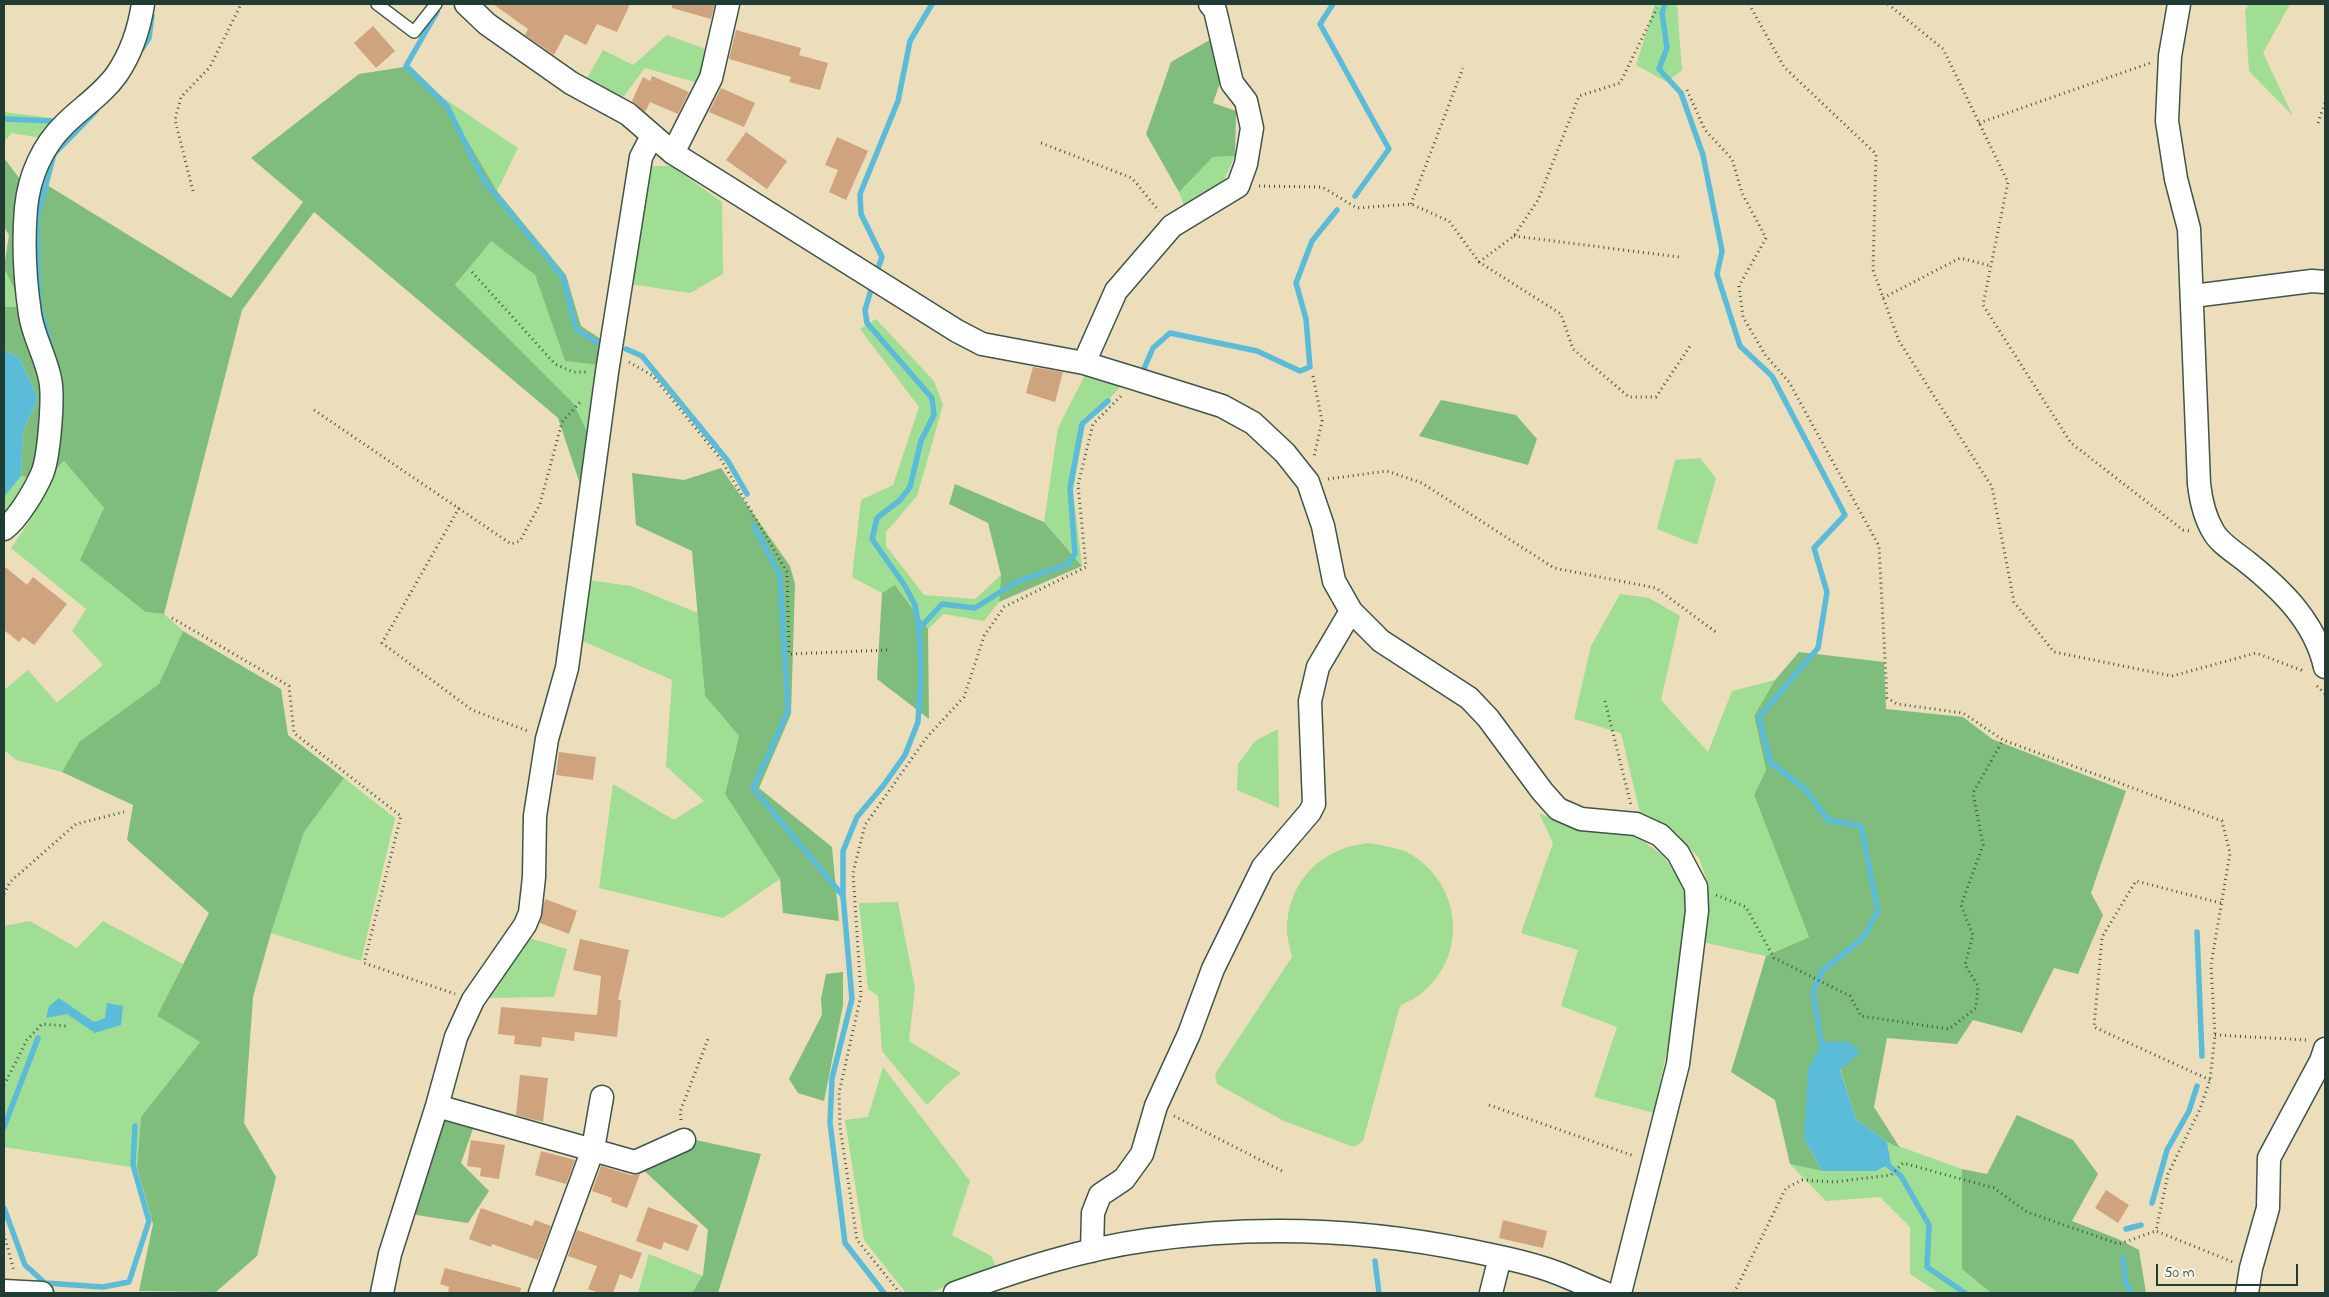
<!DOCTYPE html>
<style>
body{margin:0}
#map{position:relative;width:2329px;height:1297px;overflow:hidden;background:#ecdeba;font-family:"Indie Flower",sans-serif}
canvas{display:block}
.frame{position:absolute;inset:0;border:5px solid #1f3d34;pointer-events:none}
.scale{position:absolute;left:2156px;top:1264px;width:142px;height:22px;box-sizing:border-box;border:2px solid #1f3d34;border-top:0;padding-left:6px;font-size:15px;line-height:18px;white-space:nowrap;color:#1f3d34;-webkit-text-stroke:4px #f7f3e8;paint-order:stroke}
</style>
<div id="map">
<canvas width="2329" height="1297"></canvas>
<div class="frame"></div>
<div class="scale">50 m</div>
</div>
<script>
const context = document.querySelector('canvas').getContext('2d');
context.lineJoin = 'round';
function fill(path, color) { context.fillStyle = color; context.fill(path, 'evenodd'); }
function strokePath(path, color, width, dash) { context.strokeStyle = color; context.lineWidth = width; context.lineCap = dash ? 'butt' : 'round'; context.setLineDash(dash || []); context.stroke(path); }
fill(new Path2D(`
 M1655,4h22l5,66 -15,12 -31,-17z
 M2249,4h41l-27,49 30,63 -44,-45 -4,-60z
 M667,35l41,15 -10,33 -53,-15 -24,32 -36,-18 18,-32 30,15z
 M442,97l76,51 -21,43z
 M4,112l55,7 -18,19 -29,-5 -8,9z
 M1235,156l-15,33 -35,19 -6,-16 34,-35z
 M650,166h21l51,36 1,72 -33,19 -60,-9z
 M490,240l45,35 30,86 34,4 -8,76 -136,-155z
 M4,268l19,39h-19z
 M876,319l58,62 9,24 -26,91 -31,36v14l38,49 51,4 26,-24 -2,27 -15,19 -40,-7 -16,15 -32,-43 -14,7 -30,-16 9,-77 32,-15 26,-78 -59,-78z
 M1085,375l37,10 -37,40 -12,66 9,75 -38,-44 14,-94z
 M1700,458l16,20 -19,67 -40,-16 18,-69z
 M64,461l40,47 42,104 18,2 19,17 -24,53 -80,58 -17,30 -46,-12 -12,-10v-60l24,-20 29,33 46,-38 -31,-34 14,-22 -75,-61 19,-28 14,-39 -40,39v-25l17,-19 24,4z
 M587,580l44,6 67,27 7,83 34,40 -14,58 55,85 -57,39 -124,-30 14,-104 61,36 30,-19 -38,-35 6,-86 -94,-41z
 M1620,594l29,4 31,18 -19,84 47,52 24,-61 43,-11 -21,36 12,54 -12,25 55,142 -43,19 -64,-14 7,-55 -10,-29 -24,-25 -35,-20 -19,-80 -47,-14 17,-73z
 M1278,729l1,79 -42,-18 1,-26 17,-23z
 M344,778l51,40 -34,143 -90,-28 33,-101z
 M1539,813l37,16 59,6 27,20 19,25 9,40 -11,70 -25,123 -60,-16 23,-70 -56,-21 17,-56 -57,-17 32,-90z
 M1367,843c17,3 36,4 51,16 44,33 48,97 5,133 -6,6 -16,9 -23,14l-37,135 -9,6 -70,-26 -67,-37 -2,-10 77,-117c-2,-9 -5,-19 -5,-27 0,-36 20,-67 53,-80 8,-4 18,-5 27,-7z
 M898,902l17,86 -6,53 52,32 -16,13 -18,19 -45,-54 -4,-55 -10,-7 -9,-86z
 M30,921l47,27 26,-27 80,43 -26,52 43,26 -59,75 -4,51 -133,-21v-221z
 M522,936l45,13 -13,48 -72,1z
 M883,1067l87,114 -18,54 39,21 6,13 -69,24h-22l-42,-53 -19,-120 23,-3z
 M1887,1142l75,27v100l29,24h-52l-29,-19v-47l-30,-30 -54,4 -36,-37 32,7 69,-8z
 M649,1254l54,22 -11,17h-54z`), '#9fde93');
fill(new Path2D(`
 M1215,37l9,34 -11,32 23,8 -1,45 -22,1 -34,35 -33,-58 25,-72z
 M410,66l32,31 55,94 69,84 15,51 23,15 -5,24 -34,-4 -30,-86 -44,-34 -36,44 119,119 17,37 -7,55 -26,-78 -244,-206 -72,98 -78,304 -18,-2 -66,-52 24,-52 -40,-47 -19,19 -24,-4 2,-46 15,-31 -19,-42 -15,-6v-44h19l-19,-39 5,-33 -5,-8v-69l19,25 24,2 184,113 72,-96 -52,-44 108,-84z
 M1441,400l75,15 21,24 -9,26 -109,-29z
 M721,468l69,98 5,18 -4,130 -32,74 73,59 7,74 -56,-8 -3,-34 -55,-85 14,-58 -34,-40 -13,-145 -56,-26 -4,-52 52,7z
 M955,484l89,38 38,44 -83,36 2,-27 -13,-52 -39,-19z
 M895,585l33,44 1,90 -52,-40 5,-86z
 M183,631l98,58 7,46 56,43 -40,54 -33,101 -18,64 -9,126 32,54 -19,79 -41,36 -77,-1 14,-67 -16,-56 4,-51 59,-75 -43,-26 52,-103 -82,-73 6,-35 -71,-33 17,-30 80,-58z
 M1799,652l85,10 2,47 77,8 29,22 134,52 -35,102 12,22 -25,59 -24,-6 -32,65 -49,-13 -16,24 -70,-6 -13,69 26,41 -13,-6 -31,-23 -16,-50 8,-27 -44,96 18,33 -32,-7 -15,-64 -44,-28 35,-116 43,-19 -55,-142 12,-25 -12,-54 21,-36z
 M843,972v33l-19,96 -26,-8 -9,-14 33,-64 -1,-16 5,-25z
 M442,1112l33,11 -14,40 28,28 -21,32 -58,-9z
 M2017,1115l56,25 25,34 -26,47 46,18 21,11 7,43h-155l-29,-24v-100l25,5z
 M691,1139l70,15 -43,139h-26l11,-18 5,-45 -69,-64z`), '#7fbd7d');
fill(new Path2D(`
 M4,351l15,6 19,42 -15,31 -2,46 -16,20z
 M59,998l35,24 11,-4 2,-15 16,3 -2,19 -26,8 -28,-19 -21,4 3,-12z
 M1822,1042h26l13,9 -21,19 16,49 31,23 4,21 -15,8h-54l-18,-33 4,-68z`), '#5abcd8');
strokePath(new Path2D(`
 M1333,4l-13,20 69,125 -34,47
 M1665,4l-3,9 5,35 -8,21 22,24 22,62 19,96 -5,23 23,72 32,30 73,139 -31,33 13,44 -9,56 -59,69 11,45 36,28 22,30 33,6 17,85 -14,26 -42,34 -9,21 9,56
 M437,12l-31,54 41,40 37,75 79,96 13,52 24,15
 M142,49l7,-11 3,-22
 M4,119l48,2
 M876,274l6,-17 -21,-43 -1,-20 38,-93 12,-60 22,-37
 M873,283l-8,27 2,13 65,75 2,17 -13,26 -11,46 -10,13 -23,18 -5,21 33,47 10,19 4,24 2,48 -3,45 -13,33 -22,31 -26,31 -14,34v45l9,103 -20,79 -2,45 15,120 39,50
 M50,343l-11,-38 -2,-87 17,-64 42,-43
 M626,349l16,7 86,105 19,33
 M1143,371l10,-23 17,-15 87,18 43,20 10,-4 -4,-48 -10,-36 16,-42 25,-31
 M754,526l26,50 8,135 -35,77 90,108
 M919,629l23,-25 33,4 41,-26 52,-18 7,-10 -5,-66 12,-64 26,-23
 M2197,932l5,124
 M4,1127l34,-89
 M1883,1161l18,15 28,49 -2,42 38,26
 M2152,1203l15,-53 22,-39 8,-25
 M4,1208l21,57 20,18 58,4 26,-5 20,-61 -16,-56 2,-39
 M2126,1229l15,-4
 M2123,1258l3,25 5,10
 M1375,1261l4,32`), '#5abcd8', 5.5);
fill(new Path2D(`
 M493,4h137l-13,28 -20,-8 -11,21 -21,-11 -11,21 -29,-20 3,-6z
 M672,4h43l-4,15 -39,-11z
 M373,26l22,25 -19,17 -22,-25z
 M736,30l65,18 -2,7 29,8 -8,27 -31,-8 2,-5 -62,-18z
 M652,76l37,16 -11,22 -28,-12 -5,10 -13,-11 11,-24 7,4z
 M721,88l34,15 -11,24 -35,-15z
 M746,132l41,29 -20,28 -41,-29z
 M837,137l31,14 -22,49 -17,-8 9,-22 -13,-5z
 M1033,367l30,5 -8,30 -29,-9z
 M4,566l23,19 6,-8 34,27 -33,41 -11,-8 -4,5 -15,-12z
 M559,752l37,5 -3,23 -37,-5z
 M545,899l32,12 -8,23 -29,-11z
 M580,939l49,11 -11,50h3l-4,37 -42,-5 -1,9 -32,-4 -1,10 -27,-3 1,-8 -17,-2 3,-27 96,8 4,-39 -28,-6z
 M520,1075l28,3 -5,44 -27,-7z
 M471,1140l34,5 -6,34 -19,-3 1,-8 -14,-2z
 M541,1151l34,9 -9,24 -31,-9z
 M601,1166l30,9 9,-1 -13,34 -16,-6 1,-4 -20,-7z
 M2106,1190l23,15 -11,18 -23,-15z
 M648,1207l50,18 -10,26 -24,-9 -3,8 -25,-9z
 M481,1208l51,18 3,-6 16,6 -13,34 -46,-16 -1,3 -22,-8z
 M1503,1220l44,11 -4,17 -44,-10z
 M577,1230l65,23 -10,26 -12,-5 -7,19h-14l-11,-4 9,-23 -29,-10z
 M445,1268l76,20 -1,5h-72l1,-6 -9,-3z`), '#cfa37d');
const service = new Path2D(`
 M377,4l37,28 22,-28`);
const minor = new Path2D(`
 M466,4l21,20 84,59 57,31 45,39 284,178 25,13 102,19 49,15 89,28 31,17 32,30 23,29 15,44 11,55 17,30 30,30 88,57 19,20 54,73 16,18 23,10 55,5 24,11 18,18 18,34 1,24 -19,153 -58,229
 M2179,4l-9,52 -3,65 9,58 13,50 10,255c2,17 5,32 14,47 6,12 23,22 34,31 35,28 68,60 78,105
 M673,153l38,-75 17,-74
 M2193,296l119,-15 13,1
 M1084,363l32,-72 56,-65 66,-40 8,-22 6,-36 -6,-27 -14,-18 -17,-73 -5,-6
 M4,529c14,-10 31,-39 38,-55 7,-16 12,-78 8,-95 -4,-22 -17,-43 -20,-65 -5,-34 -7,-71 -4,-106 3,-31 16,-62 39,-84 17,-17 38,-30 52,-50 15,-22 22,-44 26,-70
 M437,1106l198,56 49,-22
 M1092,1251l1,-38 7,-18 24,-16 18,-25 14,-48 33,-72 24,-65 50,-102 47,-55 4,-8 -4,-103 8,-34 33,-56
 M4,1291l38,2
 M382,1293l8,-39 47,-148 19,-69 17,-37 52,-75 5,-12 4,-36 1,-61 12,-77 20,-71 40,-296 34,-215 11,-21
 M540,1293l53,-144 9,-52
 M955,1293c63,-23 127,-44 193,-53 108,-15 218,-11 324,11 29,6 60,12 88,23 15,6 30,13 45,19
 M1491,1293l9,-36
 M2247,1293l4,-25 17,-60 1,-50 52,-97 4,-12`);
strokePath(service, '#3e5548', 14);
strokePath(minor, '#3e5548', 25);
strokePath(new Path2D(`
 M1749,4l35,63 92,87 -3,116 26,71 93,146 22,115 40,50 118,24 84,-23 45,17 3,3
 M1888,4l55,45 65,133 -25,123 88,138 112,87 7,1
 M1687,90l18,40 27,29 10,34 24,45 -27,48 4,31 23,39 23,26 90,164 8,152 10,6 66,9 40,27 219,81 8,32 -19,112 4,70 -5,45 -10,29 -32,65 -12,57 77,31
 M1979,123l171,-60
 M2318,123l7,-20
 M1041,143l91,35 27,33
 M1259,186l63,1 35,21 54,-4 38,17 30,41 82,52 12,35 56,48h27l34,-51
 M193,191l-18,-71 6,-23 29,-30 31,-63
 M1411,204l52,-136
 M1514,236l165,21
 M1479,262l35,-26 24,-36 41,-104 41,-13 37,-75
 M472,272l83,92 18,8h15
 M1883,298l77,-40 31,8
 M629,362l24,14 67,82 67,114 2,82 100,-4
 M1313,376l9,45 -8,36
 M314,410l197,134 9,-3 20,-37 22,-82 20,-22
 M1328,479l59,-8 35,12 132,85 102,20 61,45
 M459,508l-77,135 90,67 56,21
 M172,618l117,68 5,47 107,83 -37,147 91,31
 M2317,686l8,8
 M1605,701l26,104
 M4,894l6,-12 66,-58 48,-12
 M1716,895l30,12 28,51 76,38 11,20 88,13 27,-21 2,-22 -13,-21 8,-30 -12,-30 22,-60 -10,-52 30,-53
 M2215,1035l92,5
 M2210,1080l-116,-53 8,-90 34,-56 85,22
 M4,1085l23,-45 15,-16 24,2
 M1489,1105l145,51
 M1174,1116l108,55
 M681,1120l-1,-8 28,-73
 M4,1234l10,37
 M900,1293l-43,-53 -17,-113 -1,-34 22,-98 -8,-122 12,-48 62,-88 37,-40 20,-61 20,-29 82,-40 -8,-82 15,-61 30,-30
 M1734,1293l52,-105 16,-8 32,2 57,-7 12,-12 91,25 33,24 92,32 37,-13`), '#3e5548', 3, [1, 4]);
strokePath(service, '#fff', 11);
strokePath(minor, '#fff', 22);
</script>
